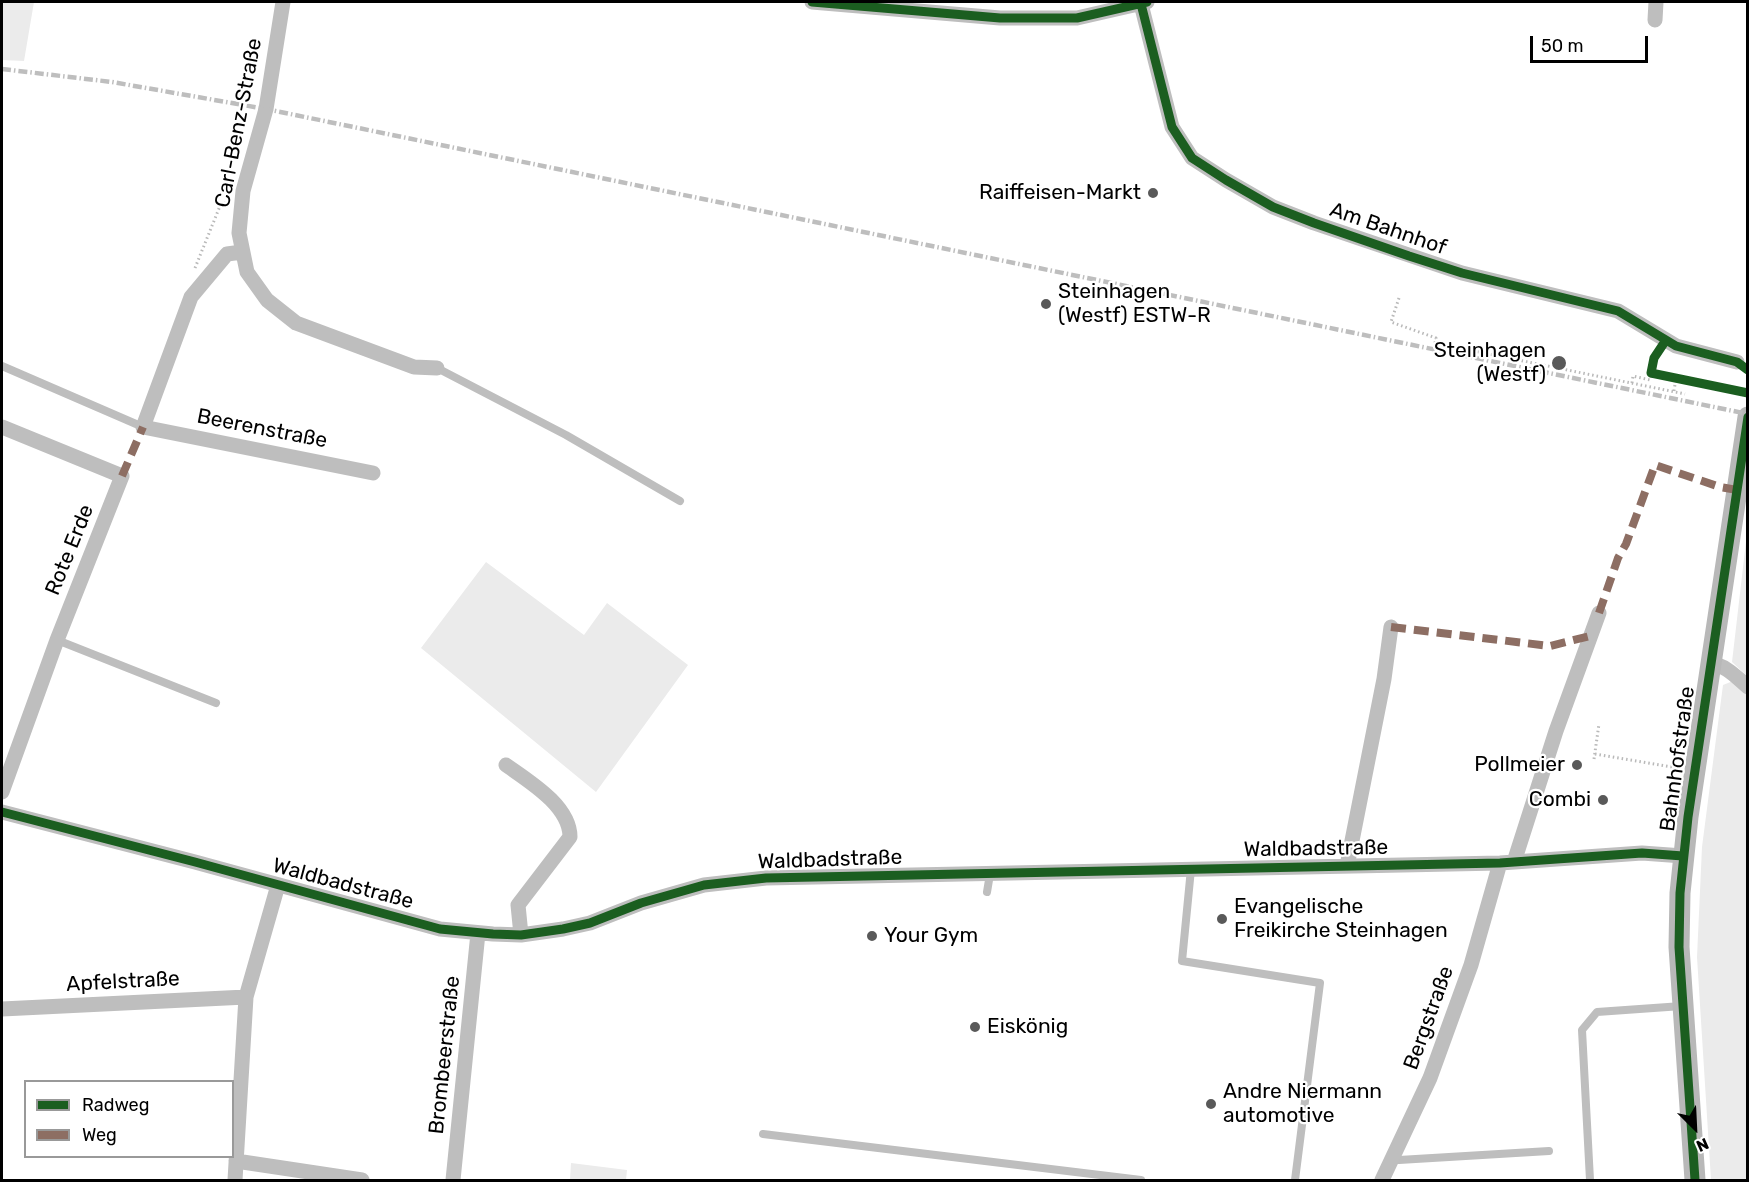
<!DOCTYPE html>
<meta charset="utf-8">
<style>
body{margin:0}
#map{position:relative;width:1749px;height:1182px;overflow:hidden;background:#fff;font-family:Rubik,sans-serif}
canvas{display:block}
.frame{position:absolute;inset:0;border:3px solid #000;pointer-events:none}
.legend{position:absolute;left:24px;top:1080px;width:210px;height:78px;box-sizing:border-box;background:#fff;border:2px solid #999;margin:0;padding:8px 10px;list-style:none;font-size:18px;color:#000}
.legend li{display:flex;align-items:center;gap:12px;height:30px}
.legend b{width:30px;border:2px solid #999}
.north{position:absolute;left:1665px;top:1098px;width:60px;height:60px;-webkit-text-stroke:4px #fff;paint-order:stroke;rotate:156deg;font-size:16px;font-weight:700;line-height:24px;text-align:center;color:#000}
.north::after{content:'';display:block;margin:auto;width:21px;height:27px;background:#000;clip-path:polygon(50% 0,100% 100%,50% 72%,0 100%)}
.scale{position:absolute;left:1530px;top:36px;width:118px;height:27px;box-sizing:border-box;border:3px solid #000;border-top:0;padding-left:8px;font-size:18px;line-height:21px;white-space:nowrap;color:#000;-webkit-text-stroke:4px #fff;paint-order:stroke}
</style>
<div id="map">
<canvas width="1749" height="1182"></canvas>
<div class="frame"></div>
<ul class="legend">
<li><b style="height:8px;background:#1b5e20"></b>Radweg</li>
<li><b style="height:8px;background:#8d6e63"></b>Weg</li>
</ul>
<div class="north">N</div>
<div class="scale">50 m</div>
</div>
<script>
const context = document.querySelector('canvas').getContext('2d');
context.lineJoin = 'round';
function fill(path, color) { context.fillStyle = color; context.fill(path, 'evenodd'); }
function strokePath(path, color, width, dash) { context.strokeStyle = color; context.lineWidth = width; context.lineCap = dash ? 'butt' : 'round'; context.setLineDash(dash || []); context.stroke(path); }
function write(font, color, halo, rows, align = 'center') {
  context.font = font + ' Rubik,sans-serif'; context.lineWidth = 4.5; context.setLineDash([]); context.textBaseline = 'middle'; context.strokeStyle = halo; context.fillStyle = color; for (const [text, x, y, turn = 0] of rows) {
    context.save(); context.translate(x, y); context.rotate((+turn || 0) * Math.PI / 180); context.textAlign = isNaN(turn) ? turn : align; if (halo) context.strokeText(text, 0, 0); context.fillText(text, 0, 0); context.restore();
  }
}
fill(new Path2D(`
 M2,2h32l-10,59 -22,-1z
 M1747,533l1,143h-1l-15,-14z
 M486,562l98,73 23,-32 81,62 -92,127 -175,-144z
 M1733,681l15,13v486h-37l-14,-223 5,-110 21,-162z
 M571,1163l56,7 -1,10h-56z`), '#ebebeb');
strokePath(new Path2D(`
 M195,268l25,-62 7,-4
 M1399,298l-8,24 45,16 -1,5 250,51
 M1651,373l97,20
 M1632,383l1,-7 17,4 4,-22 4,-7
 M1674,391l2,-13
 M1595,754l83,14
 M1594,759l5,-35`), '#b9b9b9', 3, [1.5, 3]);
strokePath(new Path2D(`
 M2,366l141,61
 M437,368l129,67 114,66
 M57,640l159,63
 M1191,869l-9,92 138,22 -25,197
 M987,892l3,-18
 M763,1134l378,46
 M1394,1158l5,2 150,-9
 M1590,1180l-8,-150 15,-18 85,-6`), '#bebebe', 8);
strokePath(new Path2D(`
 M283,2l-17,107 -23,82 -4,42 8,39 20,28 29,23 118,44 23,1
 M812,2l188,16h77l70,-16
 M1141,4l31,123 20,31 34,22 47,27 41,16 148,50 156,38 58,35 61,16
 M1655,20l1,-18
 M242,252l-15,2 -36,43 -48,130 230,46
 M2,427l120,49 -65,164 -55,152
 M1710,663c17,3 25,13 38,24
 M506,765c24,17 64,41 64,72l-52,68 3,30
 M2,812l193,50 245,67 53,5 28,1 42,-6 27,-6 51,-20 63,-18 62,-7 734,-15 142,-10 41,3
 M1514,862l42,-131 43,-118
 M1347,866l37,-187 7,-52
 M2,1009l244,-12
 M236,1161l126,19
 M235,1180l11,-183 32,-112
 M453,1180l25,-247
 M1382,1180l48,-102 41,-113 29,-102`), '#bebebe', 15);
strokePath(new Path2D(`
 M1695,1180l-16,-233 1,-54 8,-76 60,-400`), '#b8b8b8', 21);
strokePath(new Path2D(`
 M2,69l110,13 154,27 1482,305`), '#bebebe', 4.5, [9, 3, 1.5, 3]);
strokePath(new Path2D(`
 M122,476l21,-49
 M1599,613l19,-55 8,-14 29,-79 65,22 17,3
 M1391,627l159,19 40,-10`), '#8d6e63', 8, [15, 8]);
strokePath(new Path2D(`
 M812,2l188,16h77l70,-16
 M1141,4l31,123 20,31 34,22 47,27 41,16 95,33 53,17 156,38 58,35 61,16 11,8
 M1666,340l-12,18 -3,15 97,20
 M2,812l193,50 245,67 53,5 28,1 42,-6 27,-6 51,-20 63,-18 62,-7 734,-15 142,-10 41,3
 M1695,1180l-16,-233 1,-54 8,-76 60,-400`), '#1b5e20', 9);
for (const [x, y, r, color] of [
 [1153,193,6,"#595959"],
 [1046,304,6,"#595959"],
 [1559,363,8,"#595959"],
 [1577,765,6,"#595959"],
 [1603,800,6,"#595959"],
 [1222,919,6,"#595959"],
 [872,936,6,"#595959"],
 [975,1027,6,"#595959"],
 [1211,1104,6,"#595959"]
]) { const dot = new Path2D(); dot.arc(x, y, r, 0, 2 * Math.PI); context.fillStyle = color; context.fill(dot); strokePath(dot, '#fff', 2); }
write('21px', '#000', '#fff', [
 ["Carl-Benz-Straße",239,123,-79],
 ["Am Bahnhof",1388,229,19],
 ["Beerenstraße",262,429,11],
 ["Rote Erde",70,550,-68],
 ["Bahnhofstraße",1678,759,-82],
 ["Waldbadstraße",1316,849,-1],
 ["Waldbadstraße",830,860,-2],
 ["Waldbadstraße",343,884,15],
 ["Apfelstraße",123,982,-3],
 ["Bergstraße",1429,1018,-70],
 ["Brombeerstraße",445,1055,-84]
]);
write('21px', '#000', '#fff', [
 ["Raiffeisen-Markt",1141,193,"right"],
 ["Steinhagen",1058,292],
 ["(Westf) ESTW-R",1058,316],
 ["Steinhagen",1546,351,"right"],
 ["(Westf)",1546,375,"right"],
 ["Pollmeier",1565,765,"right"],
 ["Combi",1591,800,"right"],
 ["Evangelische",1234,907],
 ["Freikirche Steinhagen",1234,931],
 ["Your Gym",884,936],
 ["Eiskönig",987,1027],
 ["Andre Niermann",1223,1092],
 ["automotive",1223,1116]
], 'left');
</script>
